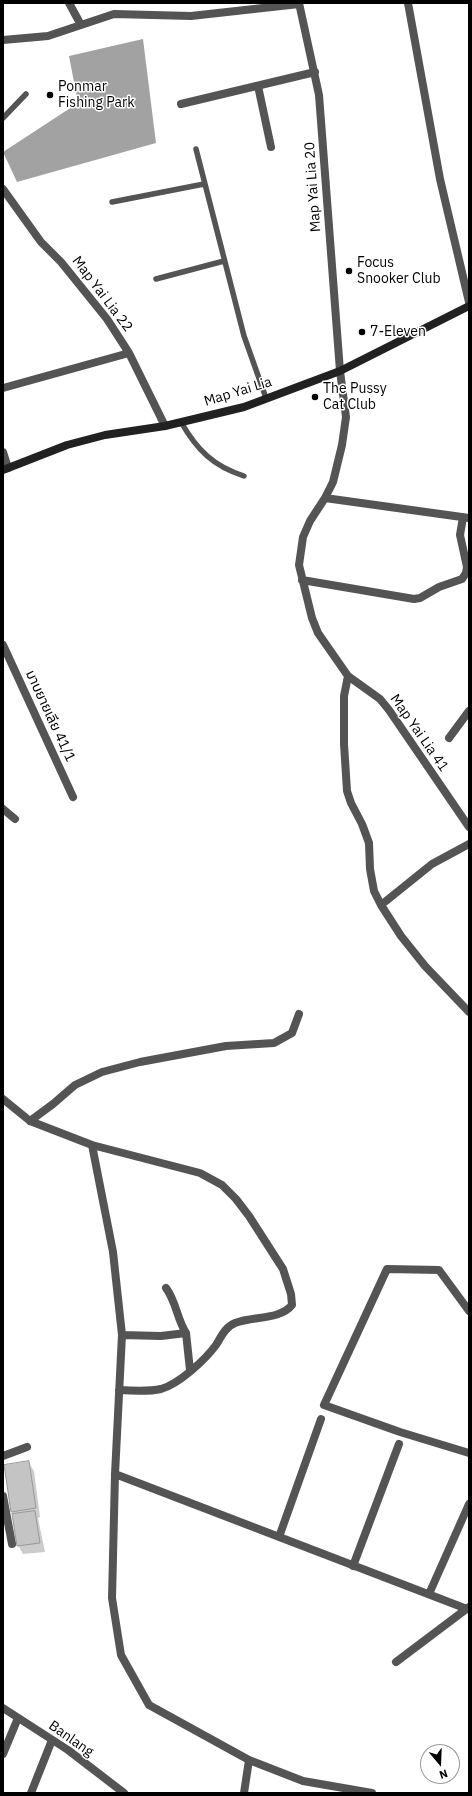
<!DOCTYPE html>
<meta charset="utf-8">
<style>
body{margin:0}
#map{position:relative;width:472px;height:1796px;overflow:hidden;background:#fff;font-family:"IBM Plex Sans",sans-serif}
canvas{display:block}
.frame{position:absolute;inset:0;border:4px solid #000;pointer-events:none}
.north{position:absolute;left:420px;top:1744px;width:40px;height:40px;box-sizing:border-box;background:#fff;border:1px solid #999;border-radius:50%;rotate:161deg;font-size:11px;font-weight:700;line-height:16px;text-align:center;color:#000}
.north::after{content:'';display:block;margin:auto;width:14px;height:18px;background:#000;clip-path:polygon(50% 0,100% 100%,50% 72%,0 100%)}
</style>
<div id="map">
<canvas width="472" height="1796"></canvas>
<div class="frame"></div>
<div class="north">N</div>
</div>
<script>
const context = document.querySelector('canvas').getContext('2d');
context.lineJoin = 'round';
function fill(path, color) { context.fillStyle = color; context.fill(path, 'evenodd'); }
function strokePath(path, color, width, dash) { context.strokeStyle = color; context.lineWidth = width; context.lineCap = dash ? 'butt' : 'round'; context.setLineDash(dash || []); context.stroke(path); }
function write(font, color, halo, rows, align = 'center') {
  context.font = font + ' "IBM Plex Sans","Noto Sans Thai",sans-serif'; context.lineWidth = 3; context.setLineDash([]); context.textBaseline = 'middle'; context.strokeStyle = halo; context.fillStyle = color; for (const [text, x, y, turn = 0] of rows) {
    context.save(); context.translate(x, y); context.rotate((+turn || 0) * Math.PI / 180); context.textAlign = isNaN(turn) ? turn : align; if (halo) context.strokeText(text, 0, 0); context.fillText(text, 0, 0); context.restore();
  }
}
fill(new Path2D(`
 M143,39l13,104 -139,39 -14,-30 75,-49 -9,-47z`), '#a2a2a2');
fill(new Path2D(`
 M28,1462l6,9 6,46 -2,1 7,34 -22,2 -5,-9 -6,-33z`), '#0003');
const building = new Path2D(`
 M29,1461l7,47 -25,4 -7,-47z
 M35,1511l5,32 -23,3 -5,-32z`);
fill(building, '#c4c4c4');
strokePath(building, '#989898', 1);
strokePath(new Path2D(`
 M3,118l23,-24
 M196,149l48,187 22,62
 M112,202l92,-18
 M156,279l68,-18
 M181,422c16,28 32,44 63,54`), '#545454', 5.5);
strokePath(new Path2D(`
 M69,3l12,22
 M299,3l20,92 21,276 6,46 -4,28 -9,37 -8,16 -15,23 -7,16 -4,28 13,53 6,15 30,43 32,23 9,11 80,117
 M408,3l32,176 29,123
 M3,40l45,-4 66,-22 77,2 108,-12
 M258,86l13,61
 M181,104l134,-32
 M3,189l38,53 20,20 46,57 22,34 36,73
 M3,388l126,-35
 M3,452l5,16
 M325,498l144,20
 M302,580l112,19 6,-1 19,-11 23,-8 4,-6 1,-6 -7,-32 3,-18
 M3,645l70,152
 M348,676l-4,20v48l3,47 4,12 11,21 7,19 1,26 4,22 7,14 20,31 24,30 44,46
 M449,738l20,-27
 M3,809l12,10
 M381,905l51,-41 37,-20
 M3,1099l27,22 62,24 108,28 22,12 14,14 13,17 34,53 8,25 1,11c-12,15 -39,11 -57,18 -10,4 -14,14 -19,22 -11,15 -37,39 -55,44 -13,3 -28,2 -42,1
 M30,1121l23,-17 22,-19 27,-13 38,-10 86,-16 48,-3 18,-10 7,-19
 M92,1145l21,107 9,83 -7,139 -3,124 9,57 28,50 100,55 -5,33
 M166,1288c10,13 11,31 20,45
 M469,1311l-30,-41 -52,-1 -63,136 76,27 69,21
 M122,1335l39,1 25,-3 4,37
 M3,1456l24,-9
 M115,1474l352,135
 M3,1496l9,48
 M279,1537l42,-118
 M353,1566l46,-122
 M429,1594l40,-90
 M396,1662l73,-55
 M3,1708l65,42 56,43
 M3,1754l15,-36
 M249,1760l54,21 69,12
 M31,1793l21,-53`), '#545454', 8);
strokePath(new Path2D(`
 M3,470l64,-25 38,-10 60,-9 79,-19 96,-36 129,-65`), '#212121', 8);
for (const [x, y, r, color] of [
 [50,95,4,"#000"],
 [349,271,4,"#000"],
 [362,332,4,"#000"],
 [315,397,4,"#000"]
]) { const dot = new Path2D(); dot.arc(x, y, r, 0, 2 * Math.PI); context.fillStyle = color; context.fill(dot); strokePath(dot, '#fff', 1.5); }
write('14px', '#000', '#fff', [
 ["Ponmar",58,87],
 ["Fishing Park",58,103],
 ["Focus",357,263],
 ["Snooker Club",357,279],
 ["7-Eleven",370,332],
 ["The Pussy",323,389],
 ["Cat Club",323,405]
], 'left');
write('14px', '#000', '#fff', [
 ["Map Yai Lia 20",313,187,-94],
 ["Map Yai Lia 22",102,294,53],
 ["Map Yai Lia",238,392,-17],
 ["มาบยายเลีย 41/1",50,716,65],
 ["Map Yai Lia 41",419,733,55],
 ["Banlang",71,1739,35]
]);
</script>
